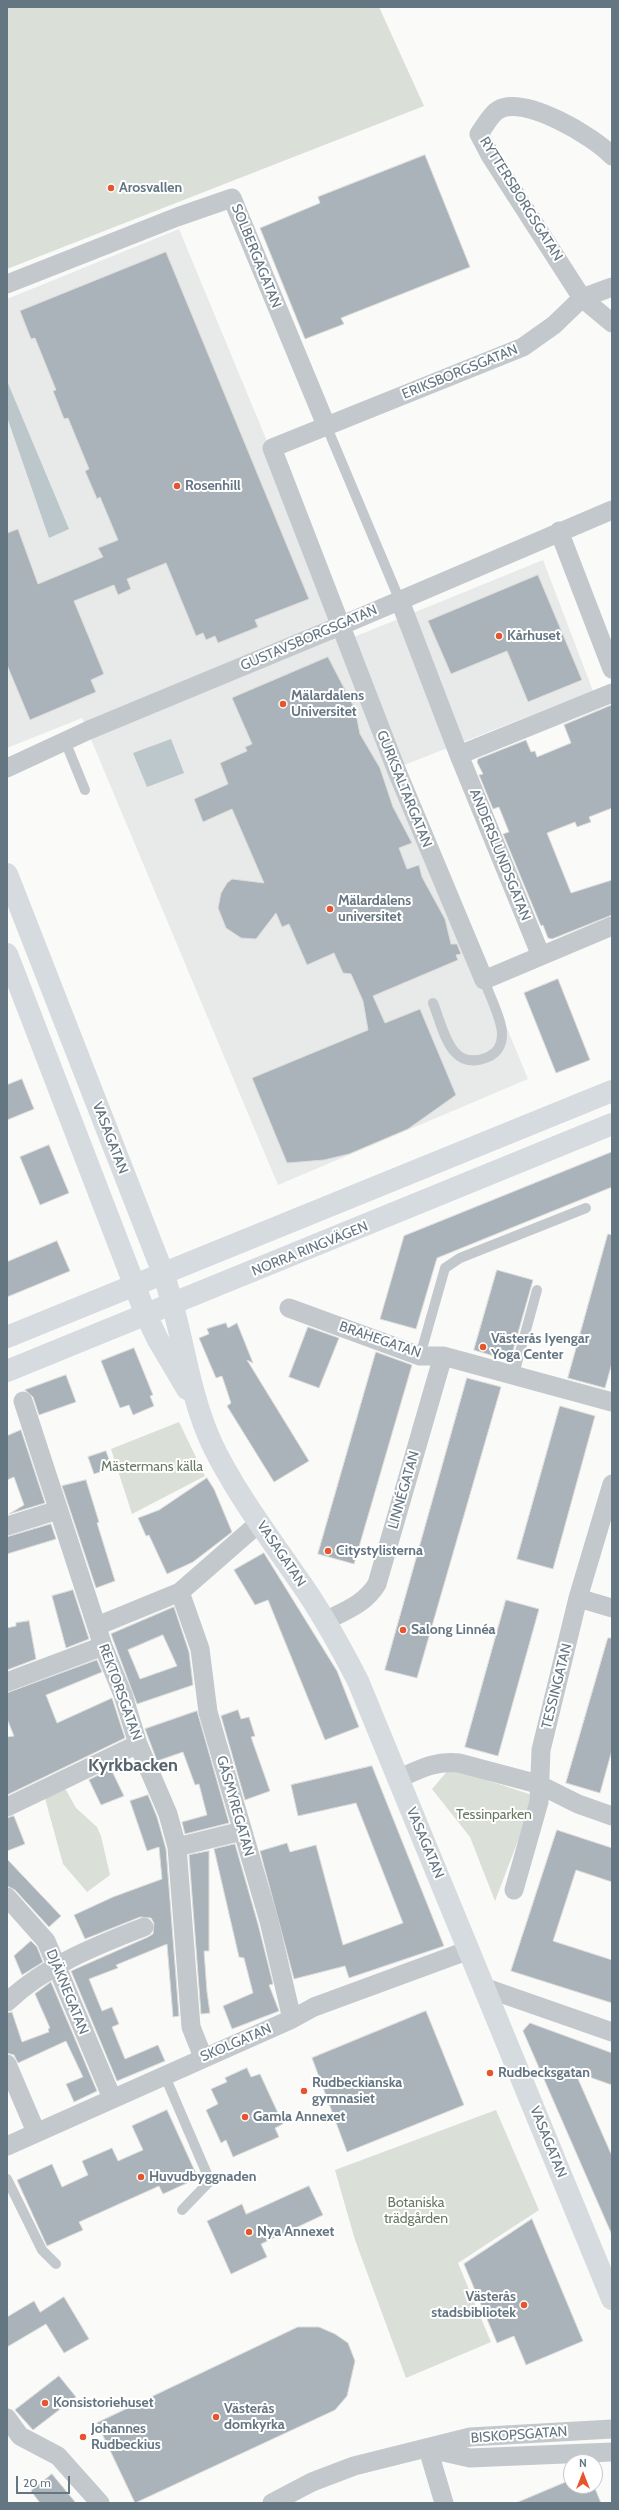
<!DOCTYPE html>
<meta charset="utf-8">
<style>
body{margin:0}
#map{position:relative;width:619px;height:2510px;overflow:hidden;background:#fafaf8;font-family:Cabin,sans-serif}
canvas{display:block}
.frame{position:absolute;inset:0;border:8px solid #657683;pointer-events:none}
.north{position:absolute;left:563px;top:2454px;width:40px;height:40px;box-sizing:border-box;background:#fff;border:1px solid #c1c8cd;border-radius:50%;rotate:0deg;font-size:11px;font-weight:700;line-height:16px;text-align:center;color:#657683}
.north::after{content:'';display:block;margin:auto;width:14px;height:18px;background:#e4572e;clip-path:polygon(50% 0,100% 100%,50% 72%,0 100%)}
.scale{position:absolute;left:16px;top:2476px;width:54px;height:18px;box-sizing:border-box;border:2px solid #657683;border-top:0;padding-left:5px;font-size:12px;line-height:14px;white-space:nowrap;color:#657683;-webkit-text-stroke:3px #fff;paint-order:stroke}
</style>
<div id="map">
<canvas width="619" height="2510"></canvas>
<div class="frame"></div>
<div class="north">N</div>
<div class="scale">20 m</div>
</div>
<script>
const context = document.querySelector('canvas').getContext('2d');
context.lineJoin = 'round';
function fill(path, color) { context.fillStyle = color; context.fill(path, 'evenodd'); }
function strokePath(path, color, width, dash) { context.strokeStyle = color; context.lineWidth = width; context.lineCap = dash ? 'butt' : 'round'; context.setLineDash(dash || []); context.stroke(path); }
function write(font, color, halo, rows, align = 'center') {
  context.font = font + ' Cabin,sans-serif'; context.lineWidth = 4; context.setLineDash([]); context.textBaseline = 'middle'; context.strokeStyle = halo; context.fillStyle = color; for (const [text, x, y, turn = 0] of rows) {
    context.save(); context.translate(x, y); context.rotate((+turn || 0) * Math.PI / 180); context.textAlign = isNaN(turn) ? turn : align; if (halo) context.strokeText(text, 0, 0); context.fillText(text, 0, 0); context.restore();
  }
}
fill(new Path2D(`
 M179,229l170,410 194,-79 50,131 -194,76 129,312 -250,106 -196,-467 -75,30v-449z`), '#e8e9e9');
fill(new Path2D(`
 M7,7h372l45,99 -417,163z
 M179,1422l26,54 -73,38 -21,-65z
 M450,1768l85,28 -40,105 -25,-64 -38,-48z
 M58,1784l8,6 10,18 21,19 4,9 9,39 -23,17 -24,-28 -20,-73z
 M496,2110l43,100 -81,53 33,79 -85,36 -51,-138 -20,-70z`), '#dadfd7');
fill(new Path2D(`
 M7,381l62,148 -20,9 -42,-121z
 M171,739l13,34 -37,14 -14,-34z`), '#bbc7cb');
const building = new Path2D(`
 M425,155l45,112 -129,51 3,6 -39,15 -45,-111 60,-25 -2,-6z
 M166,252l143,347 -54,21 3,7 -40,16 -3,-7 -9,4 -3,-7 -7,3 -30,-73 -39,16 4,10 -13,6 -4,-10 -40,16 30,73 -13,6 5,12 -66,28 -23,-55v-132l11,-4 20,55 65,-27 -5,-9 20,-8 -18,-43 -3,2 -12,-28 4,-2 -21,-51 -4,1 -11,-28 3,-1 -21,-52 -4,1 -11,-28z
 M538,575l44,105 -54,22 -21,-51 -56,23 -23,-53z
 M328,657l27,52 5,25 20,34 13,39 19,36 -13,5 8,21 12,-4 3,12 23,42 6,25h6l4,10 -5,1 2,5 -85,36 12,27 35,-14 36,86 -48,34 -59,25 -25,6 -37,3 -35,-85 116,-48 -5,-29 -12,-27 -8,-1 -9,-20 -27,12 -18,-41 -7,3 -6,-14 -20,26 -15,-1 -15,-10 -8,-20 3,-15 6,-10 5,-4 32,4 -32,-74 -29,13 -9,-23 34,-15 -8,-21 27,-12 -2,-4 7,-3 -20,-46z
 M612,705v103l-23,9 2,5 -14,5 -2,-5 -28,11 24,60 41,-13v35l-60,24 -4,-1 -5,-13 -2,1 -38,-92 6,-2 -10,-25 -6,2 -14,-34 4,-1 -6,-12 1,-3 48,-19 5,12 4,-1 2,6 34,-14 -7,-18z
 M558,979l32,81 -34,13 -32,-80z
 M22,1079l12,30 -27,11v-35z
 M49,1145l20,48 -29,12 -20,-48z
 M612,1152v35l-175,71 -21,71 -36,-10 24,-83z
 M608,1234l4,1v128l-7,25 -37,-10z
 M57,1241l13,30 -63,26v-35z
 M497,1270l36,10 -23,81 -36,-11z
 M226,1323l2,5 9,-5 16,40 -6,-3 62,101 -35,21 -47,-76 4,-3 -9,-27 -6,2 -17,-40 10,-4 -2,-5z
 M308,1327l31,11 -20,50 -30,-11z
 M134,1348l19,47 -3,1 4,10 -21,9 -4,-10 -9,3 -19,-47z
 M376,1352l36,13 -58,199 -36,-10z
 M66,1375l10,27 -37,13 -6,-18 -8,-7z
 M467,1378l34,9 -84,291 -32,-8z
 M560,1406l35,10 -42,153 -36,-10z
 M21,1430l24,73 -36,11 15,-9 -10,-28 -7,3v-44z
 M106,1451l6,17 -18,6 -6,-17z
 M207,1478l7,11 18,43 -39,30 -26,12 -18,-39 -3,1 -8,-18 21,-8z
 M86,1480l13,42 -2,1 18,58 -19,7 -34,-102z
 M51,1524l5,15 -49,15v-17z
 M264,1553l73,118 22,56 -34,13 -57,-140 -13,5 -21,-35z
 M73,1590l16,49 -23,9 -14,-52z
 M506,1600l33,9 -41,147 -33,-9z
 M174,1607l15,45 4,33 -56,19 -26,-70zM163,1635l14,31 -37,13 -12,-29z
 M29,1621l7,38 -29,11v-42l9,-2v-3z
 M608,1638h4v112l-12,43 -34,-10z
 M97,1660l5,12 -56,23 11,28 55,-25 13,40 -118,57v-58l7,-1 -7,-17v-26z
 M238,1710l3,9 8,-2 6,19 -4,1 19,54 -25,9 -24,-84z
 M197,1711l32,112 -44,11 -3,-12 25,-7 -8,-31 -4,1 -12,-33 -26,9 -12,-32z
 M372,1766l72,180 -95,32 -4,-12 -51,13 -34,-128 27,-8 3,9 26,-7 27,100 60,-22 -47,-120 -58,13 -7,-31z
 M111,1769l13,27 -23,9 -12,-25z
 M148,1795l9,22 9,32 13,167 -6,1 -6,-73 -51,21 2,3 -29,11 13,32 10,-4 7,17 -7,3 13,32 33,-14 7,16 -48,20 -46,-110 77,-34 5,-3 1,-11 -3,-5 -11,-1 -55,22 -11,-24 39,-18 49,-18 -3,-32 -12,4 -17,-50z
 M14,1816l11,28 -18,7v-33z
 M557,1830l55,18v34l-36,-12 -23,71 59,19v43l-101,-32z
 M235,1844l23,80 15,60 -4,1 10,26 -47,18 -9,-23 30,-13 -9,-35 -5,-1 -25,-108z
 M209,1851v100h-5l3,41 3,21 -9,1 -12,-159z
 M7,1859l54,57 -12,11 -34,-37 -8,-4z
 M31,1941l6,6 6,15 -21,13 -8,-19z
 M51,1982l46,109 -23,11 -8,-18 17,-7 -17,-36 -48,22 -4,-8 -7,-2v-40l5,-1 10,30 27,-10 -1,-3 2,-1 -15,-34z
 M426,2011l38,94 -117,47 -35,-94z
 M530,2023l82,30v32l-37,-13 37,84v79l-89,-204z
 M247,2068l4,9 9,-3 23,50 -8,4 4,9 -46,20 -7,-17 -5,3 -15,-33 12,-6 -7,-15 16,-7 -2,-4z
 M167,2110l31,68 -35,16 -4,-8 -80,36 4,8 -36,16 -30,-66 35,-16 10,23 26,-12 -6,-14 30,-13 6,13 25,-11 -11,-24z
 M309,2186l14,29 -62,29 6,13 -36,17 -24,-53 35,-17 4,10z
 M532,2219l51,122 -57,24 -12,-29 -17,7 -33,-79z
 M64,2297l25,42 -25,14 -18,-29 -39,23v-30l27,-16 6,11z
 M298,2327h21l16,7 13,9 7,18 -8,35 -12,14 -200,93 -38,-80z
 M59,2376l17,21 -43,33 -18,-20z
 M52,2474l24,29h-36l-9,-12z
 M571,2480v6h23l7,17h-85z`);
fill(building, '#aab3b9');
strokePath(building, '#dcdcda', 1);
strokePath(new Path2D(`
 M326,425l74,176
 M65,741l20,49
 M433,1003c11,27 17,70 55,54 9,-4 14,-12 14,-22 1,-13 -13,-41 -18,-55
 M420,1356l25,-88 15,-10 126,-50
 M514,1374l23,-84
 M164,2074l46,107 -28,29
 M7,2179l35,71 14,14`), '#c3c8cc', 10);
strokePath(new Path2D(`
 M612,156c-17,-19 -89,-62 -114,-46 -7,4 -14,17 -19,24l11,21 92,143 30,25
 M7,284l170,-67 55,-19 94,227
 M612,287l-30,11 -28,27 -31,22 -251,101 126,326 86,206 128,-54
 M559,531l53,138
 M400,601l59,154 82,201
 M459,755l153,-62
 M7,768l82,-38 251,-104 272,-116
 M289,1308l131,48h23l169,46
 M23,1401l80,245 20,49 15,49 30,70 9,33 14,180 12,30
 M7,1526l51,-16
 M180,1592l20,57 8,63 61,209 23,98
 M578,1598l34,10
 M325,1621c20,-10 40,-17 52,-37l66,-228
 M97,1626l83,-34 79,-69
 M7,1682l96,-36
 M398,1779c20,-9 38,-19 61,-16l79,21 40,20 34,12
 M7,1807l131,-63
 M177,1847l65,-16
 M514,1890l25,-88 2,-52 37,-152 34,-114
 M7,1897l39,44 66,157
 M486,1988l126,44
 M7,2002c38,-36 88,-56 137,-75
 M7,2064l29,68
 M7,2146l285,-127 22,-12 155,-57
 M7,2418l13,18 38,20 42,47
 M428,2449l16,54
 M430,2449l40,9 142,-6
 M272,2503l40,-21 42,-16 116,-29 142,-8`), '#c3c8cc', 19);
strokePath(new Path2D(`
 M7,874l156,399c20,56 24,117 49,171 23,48 56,91 86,135 23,32 42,67 60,102l254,618
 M7,954l139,361 12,25 29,49
 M7,1337l605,-246
 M7,1371l605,-247`), '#d6dbdf', 22);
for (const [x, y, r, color] of [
 [111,188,4,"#e4572e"],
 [177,486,4,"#e4572e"],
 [499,636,4,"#e4572e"],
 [283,704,4,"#e4572e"],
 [330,909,4,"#e4572e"],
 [483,1347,4,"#e4572e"],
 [328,1551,4,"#e4572e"],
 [403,1630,4,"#e4572e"],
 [490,2073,4,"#e4572e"],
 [304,2091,4,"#e4572e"],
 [245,2117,4,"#e4572e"],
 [141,2177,4,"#e4572e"],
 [249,2232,4,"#e4572e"],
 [524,2305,4,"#e4572e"],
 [45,2403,4,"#e4572e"],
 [216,2417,4,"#e4572e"],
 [83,2437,4,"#e4572e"]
]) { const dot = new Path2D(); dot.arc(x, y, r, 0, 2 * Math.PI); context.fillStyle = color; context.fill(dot); strokePath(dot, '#fff', 1.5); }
write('bold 14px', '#657683', '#fff', [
 ["Arosvallen",119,188],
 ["Rosenhill",185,486],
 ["Kårhuset",507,636],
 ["Mälardalens",291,696],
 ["Universitet",291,712],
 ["Mälardalens",338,901],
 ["universitet",338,917],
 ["Västerås Iyengar",491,1339],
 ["Yoga Center",491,1355],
 ["Citystylisterna",336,1551],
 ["Salong Linnéa",411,1630],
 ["Rudbecksgatan",498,2073],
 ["Rudbeckianska",312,2083],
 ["gymnasiet",312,2099],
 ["Gamla Annexet",253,2117],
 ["Huvudbyggnaden",149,2177],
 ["Nya Annexet",257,2232],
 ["Västerås",516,2297,"right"],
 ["stadsbibliotek",516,2313,"right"],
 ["Konsistoriehuset",53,2403],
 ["Västerås",224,2409],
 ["domkyrka",224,2425],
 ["Johannes",91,2429],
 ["Rudbeckius",91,2445]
], 'left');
write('14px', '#657683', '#fff', [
 ["RYTTERSBORGSGATAN",521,199,58],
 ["SOLBERGAGATAN",256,256,68],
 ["ERIKSBORGSGATAN",460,372,-22],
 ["GUSTAVSBORGSGATAN",309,638,-23],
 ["GURKSALTARGATAN",404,789,68],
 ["ANDERSLUNDSGATAN",500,855,68],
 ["VASAGATAN",110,1138,69],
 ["NORRA RINGVÄGEN",310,1249,-22],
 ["BRAHEGATAN",380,1340,19],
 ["LINNÉGATAN",404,1490,-74],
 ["VASAGATAN",281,1554,56],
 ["TESSINGATAN",557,1686,-76],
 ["REKTORSGATAN",120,1692,70],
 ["GÅSMYREGATAN",235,1806,74],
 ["VASAGATAN",425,1843,67],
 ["DJÄKNEGATAN",67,1992,68],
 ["SKOLGATAN",236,2043,-23],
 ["VASAGATAN",548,2142,68],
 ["BISKOPSGATAN",519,2435,-4]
]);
write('14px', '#687a64', '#fff', [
 ["Mästermans källa",152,1467],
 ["Tessinparken",494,1815],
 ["Botaniska",416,2203],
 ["trädgården",416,2219]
]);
write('bold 18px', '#57646e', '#fff', [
 ["Kyrkbacken",133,1766]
]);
</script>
